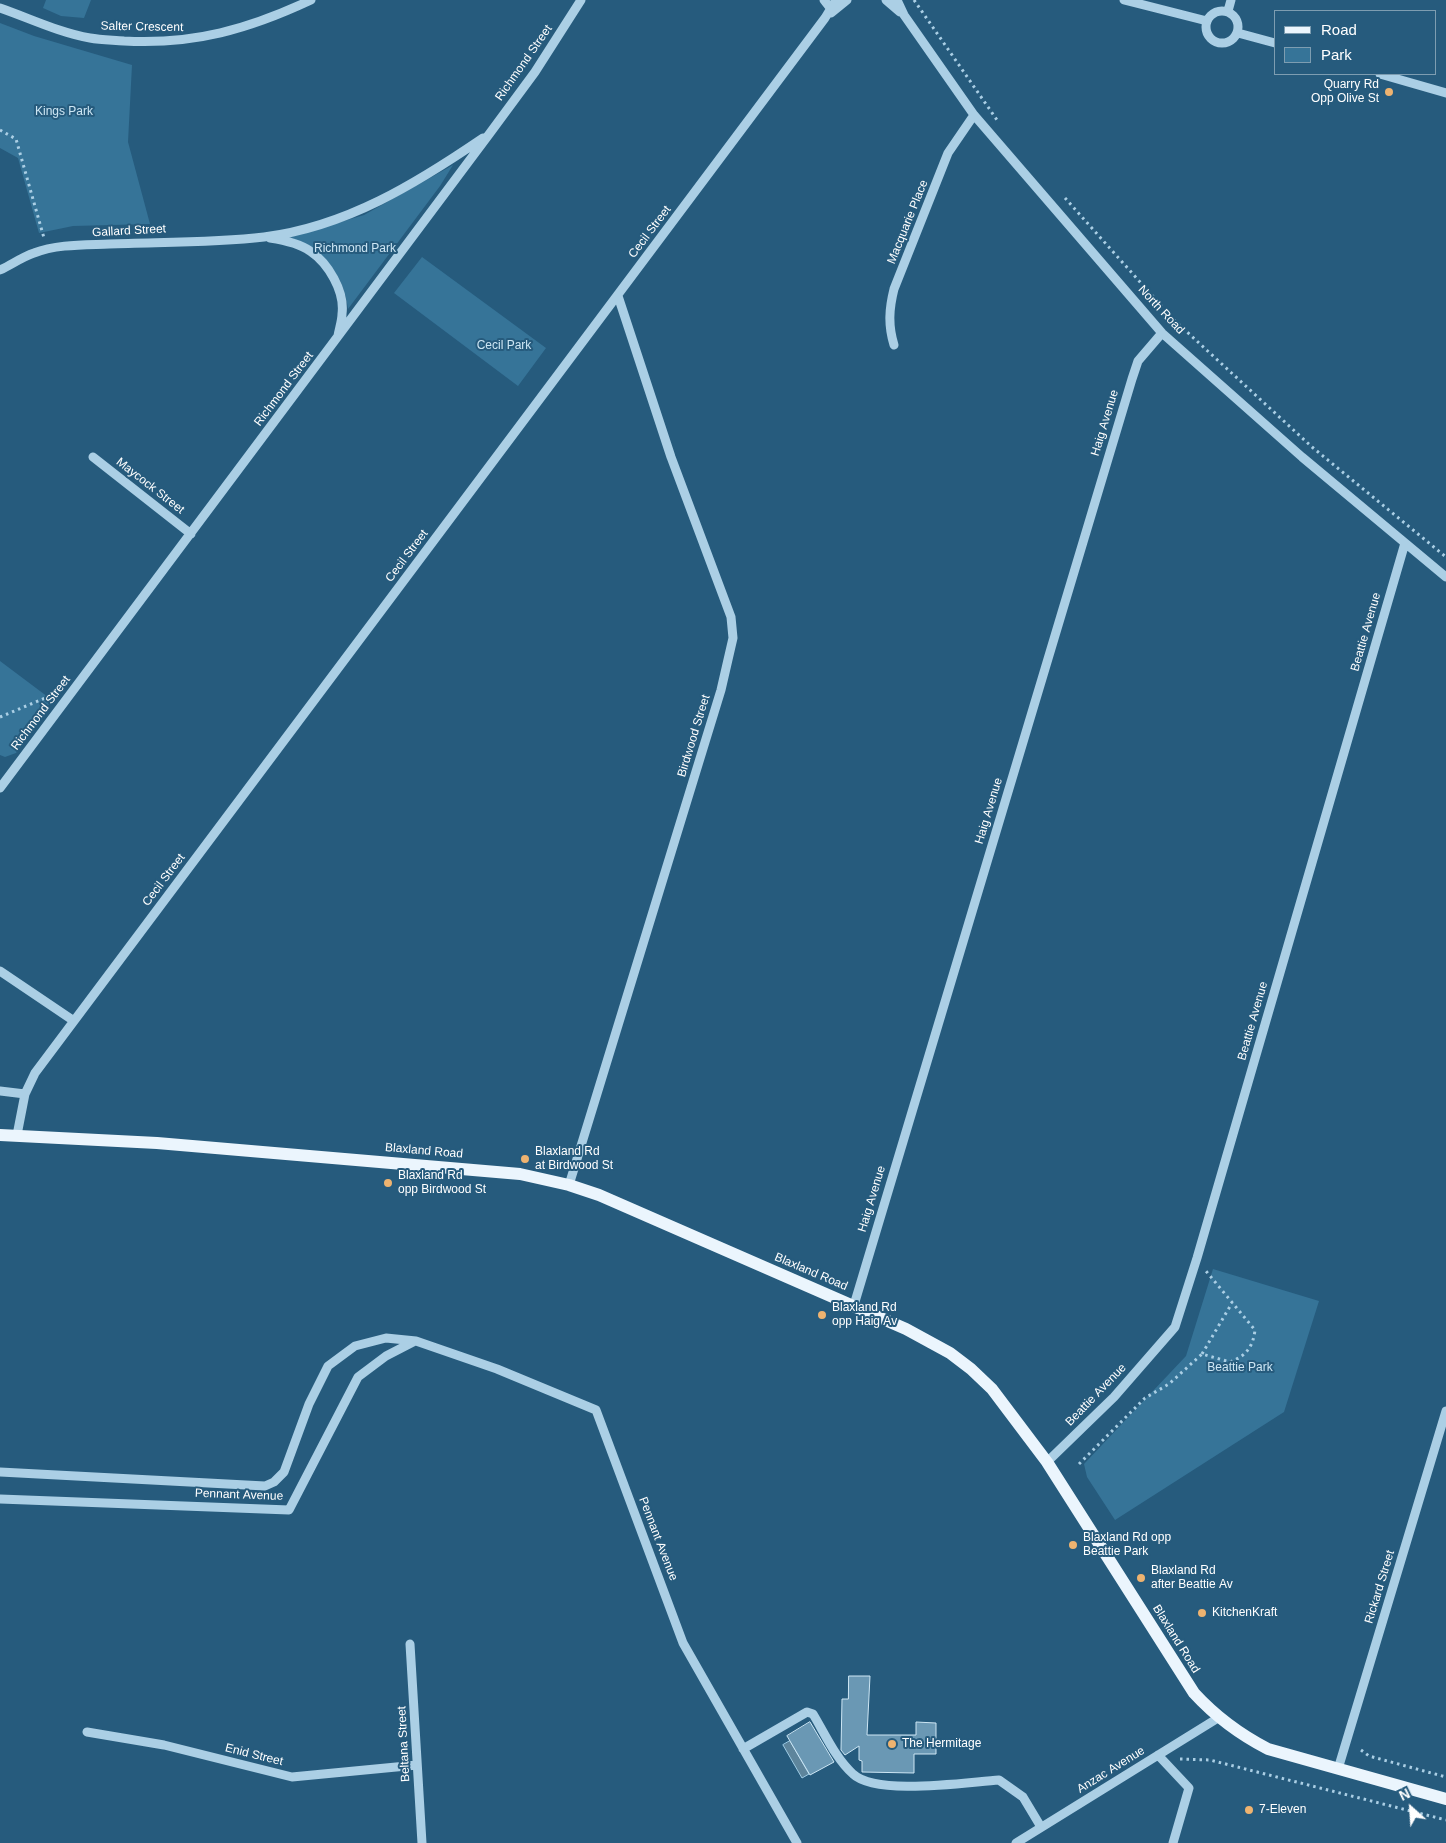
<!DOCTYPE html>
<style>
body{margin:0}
#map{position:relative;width:1446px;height:1843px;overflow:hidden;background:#265b7d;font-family:Helvetica,sans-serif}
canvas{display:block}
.legend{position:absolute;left:1274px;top:10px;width:162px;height:65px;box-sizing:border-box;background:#265b7d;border:1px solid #7d9db1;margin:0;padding:6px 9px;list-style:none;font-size:15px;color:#fff}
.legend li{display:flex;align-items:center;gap:10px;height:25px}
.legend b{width:25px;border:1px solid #7d9db1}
.north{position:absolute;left:1386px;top:1783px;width:50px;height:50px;-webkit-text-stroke:4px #265b7d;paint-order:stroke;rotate:334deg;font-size:14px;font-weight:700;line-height:20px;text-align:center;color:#fff}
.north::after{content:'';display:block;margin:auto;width:18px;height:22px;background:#fff;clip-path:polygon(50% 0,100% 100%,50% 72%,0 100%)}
</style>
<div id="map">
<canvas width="1446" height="1843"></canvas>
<ul class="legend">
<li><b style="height:6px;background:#ebf5fd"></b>Road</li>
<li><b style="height:14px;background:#367498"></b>Park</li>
</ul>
<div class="north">N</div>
</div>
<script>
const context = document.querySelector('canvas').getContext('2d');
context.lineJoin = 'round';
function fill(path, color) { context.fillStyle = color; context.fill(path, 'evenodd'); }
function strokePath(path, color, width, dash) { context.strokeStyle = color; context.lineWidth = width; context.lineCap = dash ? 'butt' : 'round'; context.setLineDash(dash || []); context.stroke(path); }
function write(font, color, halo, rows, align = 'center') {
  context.font = font + ' Helvetica,sans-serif'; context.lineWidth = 4; context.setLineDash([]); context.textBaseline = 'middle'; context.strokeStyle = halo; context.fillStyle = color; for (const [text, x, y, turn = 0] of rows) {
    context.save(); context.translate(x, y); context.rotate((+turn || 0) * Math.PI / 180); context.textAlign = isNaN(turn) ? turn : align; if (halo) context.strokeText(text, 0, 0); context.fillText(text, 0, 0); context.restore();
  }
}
fill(new Path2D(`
 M46,0h45l-7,18 -23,-2 -18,-8z
 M0,23l34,13 98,29 -4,77 22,82 -77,2 -34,7 -21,-75 -18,-10z
 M453,165l-13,21 -92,123c-4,-37 -26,-57 -58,-72l74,-22z
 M422,257l124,91 -28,38 -124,-93z
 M0,661l52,39 -36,53 -11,4 -5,-2z
 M1213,1269l106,32 -35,111 -169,108 -28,-43 -3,-13 102,-108z`), '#367498');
const water = new Path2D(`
 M790,1741l19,33 -7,4 -19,-33z`);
fill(water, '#5e859c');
strokePath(water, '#9fcce5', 1);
const building = new Path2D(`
 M849,1676h21l-3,59h49v-13l20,1v31h-22v19l-52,-1v-11l-3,-1v-14l-14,9 -4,-5 1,-51h6z
 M810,1722l24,40 -24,13 -23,-39z`);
fill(building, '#6a98b4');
strokePath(building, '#cde6f4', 1);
strokePath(new Path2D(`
 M914,0l83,120
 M0,130l16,9 28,99
 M1065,198l109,122 138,127 134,110
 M0,717l55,-23
 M1202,1354l30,-51
 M1079,1464l66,-66 24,-14 33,-30 28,8c16,-6 23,-15 25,-32l-49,-59
 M1361,1750l8,6 77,21
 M1180,1759l30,1 236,60`), '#abcfe5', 3, [2.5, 4]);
strokePath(new Path2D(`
 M824,0l7,9
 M886,0l14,12
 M897,0l7,15 70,100 188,218 140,124 144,120
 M1124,0l83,21
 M0,8c29,10 60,25 90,30 11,2 23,2 34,3 70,4 125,-12 187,-41
 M1206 27a16 16 0 1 1 32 0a16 16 0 1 1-32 0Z
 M1228,11l3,-11
 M831,13l16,-13
 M1238,33l37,10
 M1380,74l66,19
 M270,238c13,2 29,5 40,13 18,12 35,40 32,63 0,7 -3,15 -4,22
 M0,270c11,-5 22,-13 34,-17 23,-9 51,-8 75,-9 51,-2 104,-1 155,-7 82,-10 153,-54 219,-99
 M894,345c-6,-20 -5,-36 0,-56l54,-136 26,-38
 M93,457l98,77
 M0,788l490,-655 45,-61 46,-72
 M0,971l74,50
 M0,1091l25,3
 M17,1135l8,-41 10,-21 790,-1055 11,-18
 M569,1185l152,-495 12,-52 -2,-21 -60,-160 -53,-161
 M854,1305l278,-926 6,-18 24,-28
 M1047,1462l67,-65 61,-70 22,-69 208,-715
 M0,1472l265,14 9,-4 10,-10 25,-68 19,-38 27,-20 31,-8 30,3 81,28 99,41 87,233 114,200
 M0,1499l289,11 69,-133 28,-21 29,-15
 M410,1644l12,199
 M87,1732l77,13 128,32 125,-12
 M743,1749l64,-37 6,2c12,20 23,45 40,60 23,22 114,8 146,6l24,17 18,30
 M1158,1755l31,33 -16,55
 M1338,1769l108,-358
 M1016,1843l202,-125`), '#abcfe5', 9);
strokePath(new Path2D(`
 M0,1135l157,8 363,31 49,11 30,10 307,134 44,24 21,16 21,20 55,73 147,231c22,24 45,41 74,56l178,50`), '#ebf5fd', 12);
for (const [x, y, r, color] of [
 [1389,92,5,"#eeb370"],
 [525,1159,5,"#eeb370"],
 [388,1183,5,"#eeb370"],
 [822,1315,5,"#eeb370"],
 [1073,1545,5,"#eeb370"],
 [1141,1578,5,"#eeb370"],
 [1202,1613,5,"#eeb370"],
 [892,1744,5,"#eeb370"],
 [1249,1810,5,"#eeb370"]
]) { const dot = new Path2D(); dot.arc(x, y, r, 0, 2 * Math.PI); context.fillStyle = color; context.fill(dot); strokePath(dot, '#265b7d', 2); }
write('12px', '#fff', '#265b7d', [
 ["Salter Crescent",142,27,1],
 ["Richmond Street",524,63,-55],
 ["Macquarie Place",908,222,-68],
 ["Gallard Street",129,231,-3],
 ["Cecil Street",650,232,-53],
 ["North Road",1161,310,47],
 ["Richmond Street",284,389,-53],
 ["Haig Avenue",1105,423,-73],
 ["Maycock Street",150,486,38],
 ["Cecil Street",407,556,-53],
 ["Beattie Avenue",1366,632,-74],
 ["Richmond Street",41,713,-53],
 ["Birdwood Street",694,736,-73],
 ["Haig Avenue",989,811,-73],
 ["Cecil Street",164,880,-53],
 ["Beattie Avenue",1253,1021,-74],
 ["Blaxland Road",424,1151,5],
 ["Haig Avenue",872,1199,-73],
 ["Blaxland Road",811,1272,23],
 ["Beattie Avenue",1096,1395,-46],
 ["Pennant Avenue",239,1495,2],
 ["Pennant Avenue",658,1539,69],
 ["Rickard Street",1380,1587,-73],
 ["Blaxland Road",1176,1639,58],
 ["Beltana Street",404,1744,-93],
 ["Enid Street",254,1755,14],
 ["Anzac Avenue",1111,1770,-32]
]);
write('12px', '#fff', '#265b7d', [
 ["Quarry Rd",1379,85,"right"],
 ["Opp Olive St",1379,99,"right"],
 ["Blaxland Rd",535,1152],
 ["at Birdwood St",535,1166],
 ["Blaxland Rd",398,1176],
 ["opp Birdwood St",398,1190],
 ["Blaxland Rd",832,1308],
 ["opp Haig Av",832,1322],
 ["Blaxland Rd opp",1083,1538],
 ["Beattie Park",1083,1552],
 ["Blaxland Rd",1151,1571],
 ["after Beattie Av",1151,1585],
 ["KitchenKraft",1212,1613],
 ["The Hermitage",902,1744],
 ["7-Eleven",1259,1810]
], 'left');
write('12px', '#cde6f4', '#265b7d', [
 ["Kings Park",64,112],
 ["Richmond Park",355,249],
 ["Cecil Park",504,346],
 ["Beattie Park",1240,1368]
]);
</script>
